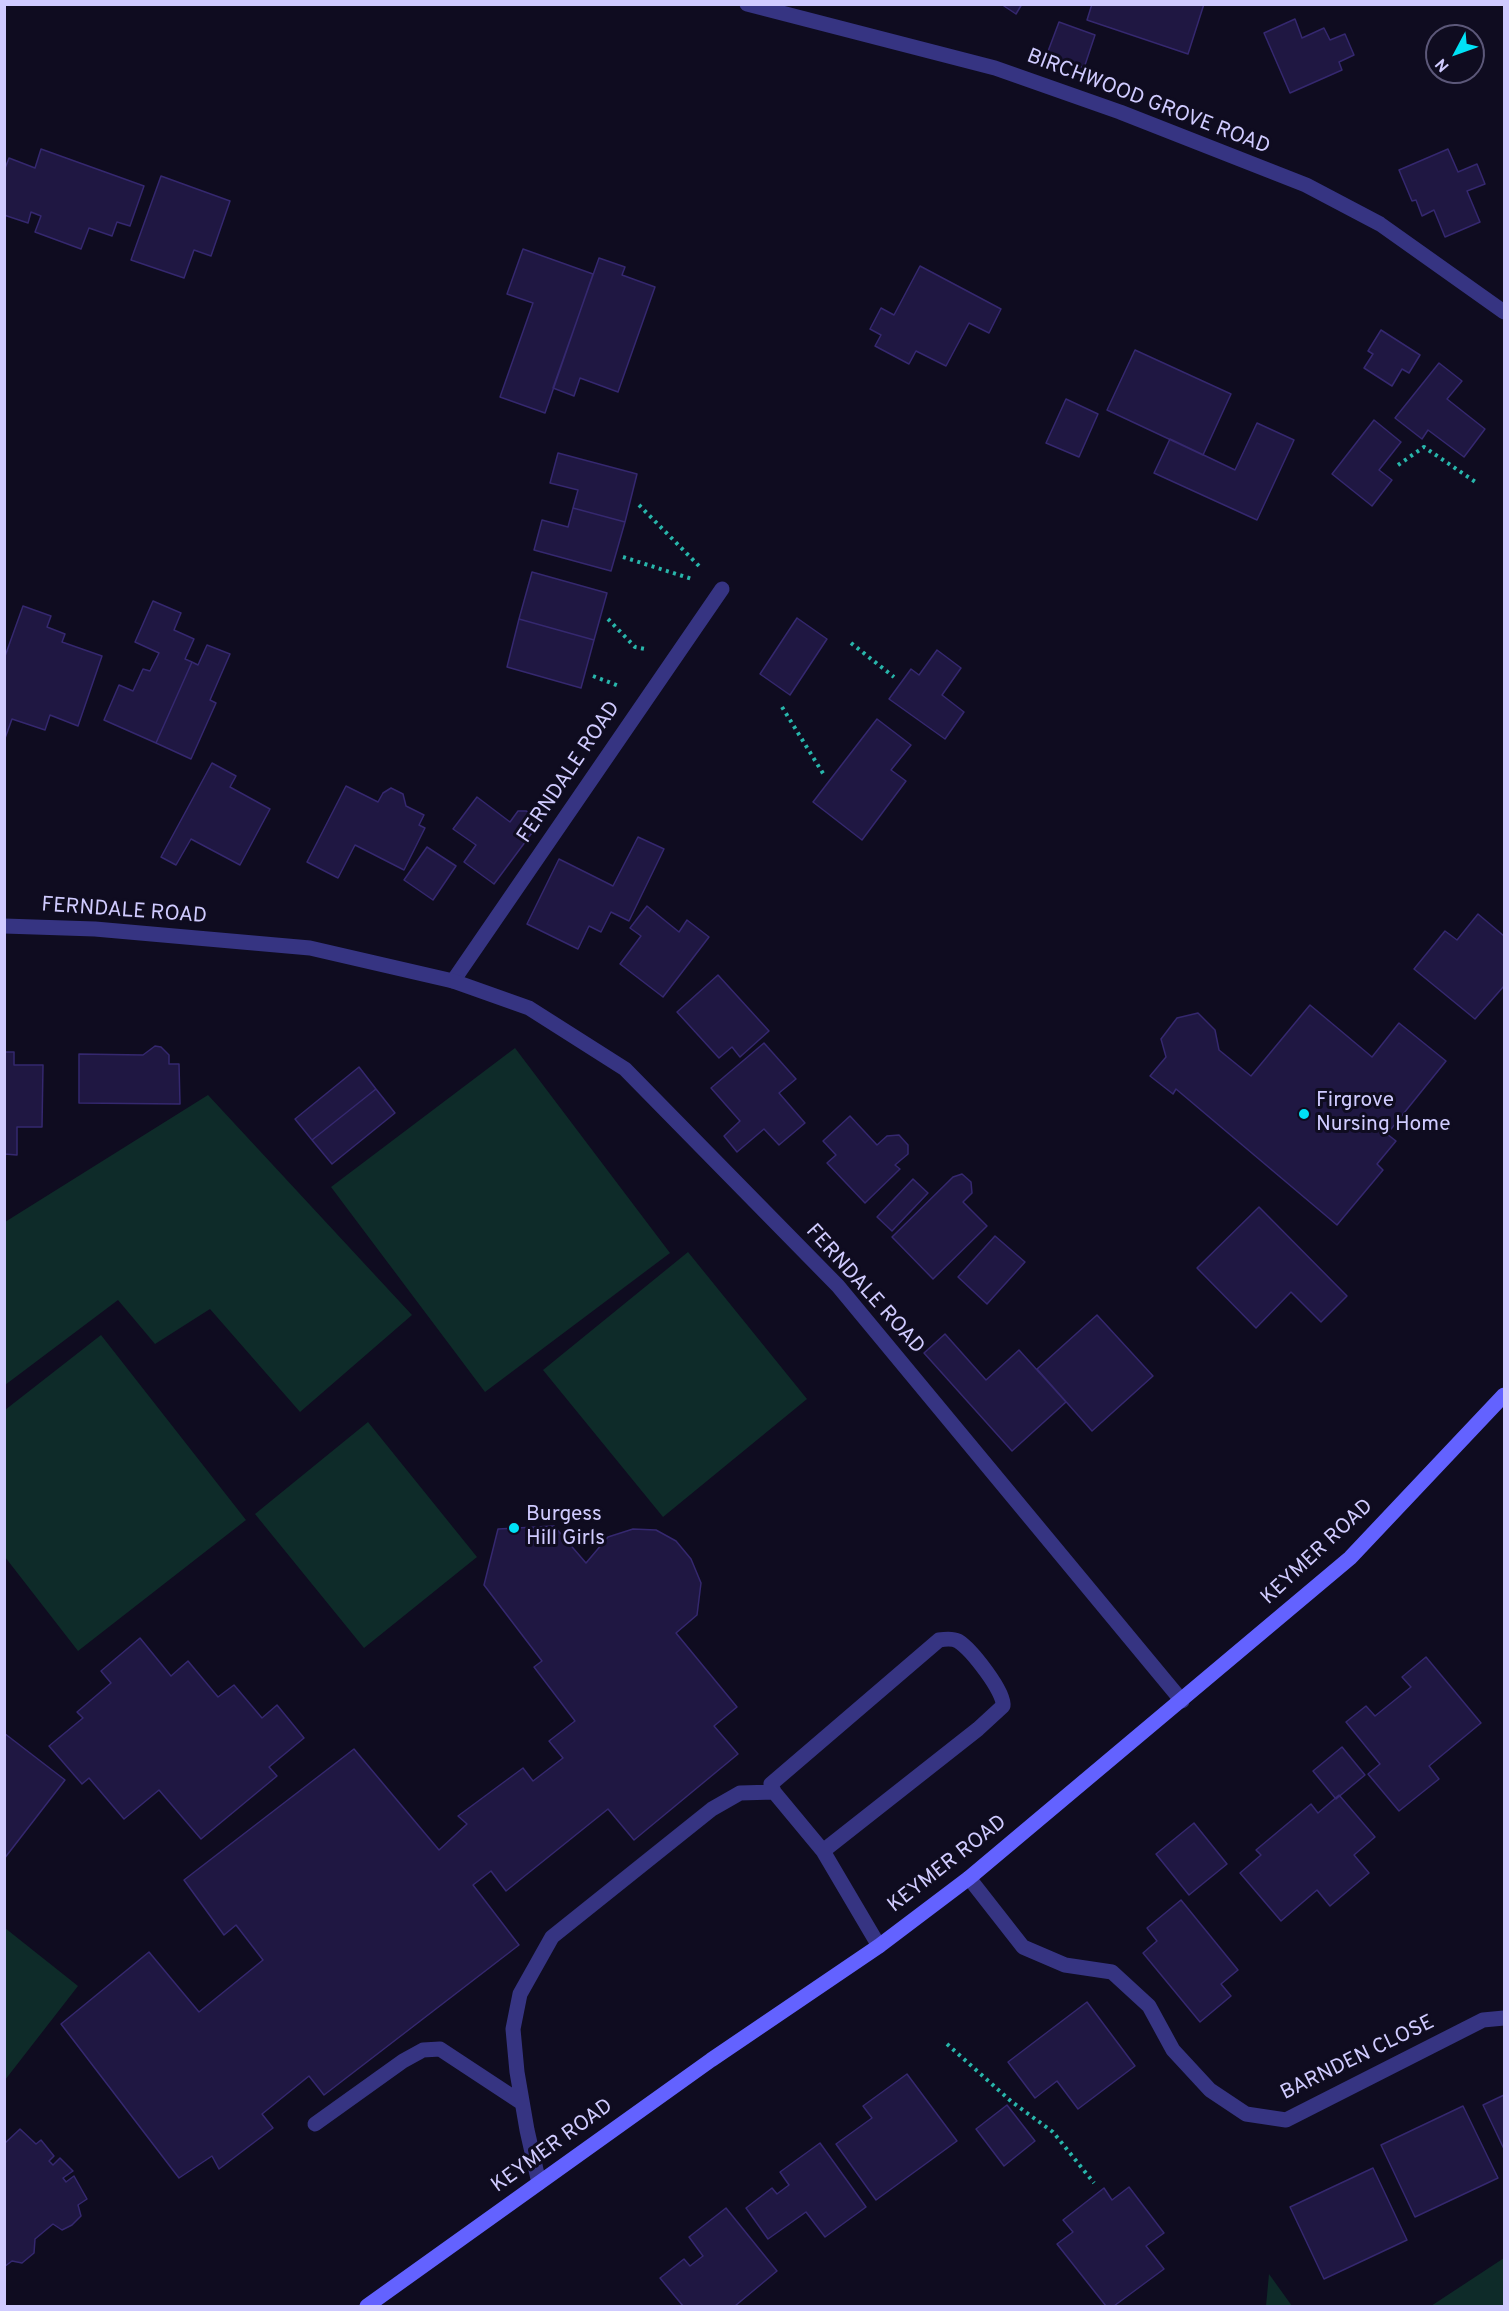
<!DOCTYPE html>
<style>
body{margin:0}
#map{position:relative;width:1509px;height:2311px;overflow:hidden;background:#0f0c20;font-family:Overpass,sans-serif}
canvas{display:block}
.frame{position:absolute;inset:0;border:6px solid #d0cbff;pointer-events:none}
.north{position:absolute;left:1425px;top:24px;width:60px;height:60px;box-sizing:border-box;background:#0f0c20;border:2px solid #5c5879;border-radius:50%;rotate:229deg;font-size:16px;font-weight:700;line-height:24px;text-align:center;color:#d0cbff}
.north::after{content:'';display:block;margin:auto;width:21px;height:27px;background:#00e2f6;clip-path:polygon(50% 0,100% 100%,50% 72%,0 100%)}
</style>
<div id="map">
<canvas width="1509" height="2311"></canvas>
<div class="frame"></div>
<div class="north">N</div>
</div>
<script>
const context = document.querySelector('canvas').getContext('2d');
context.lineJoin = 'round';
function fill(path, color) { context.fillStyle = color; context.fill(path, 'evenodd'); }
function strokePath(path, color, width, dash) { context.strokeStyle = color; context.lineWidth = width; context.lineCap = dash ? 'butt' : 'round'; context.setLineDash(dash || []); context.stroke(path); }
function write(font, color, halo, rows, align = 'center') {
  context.font = font + ' Overpass,sans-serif'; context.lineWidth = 6; context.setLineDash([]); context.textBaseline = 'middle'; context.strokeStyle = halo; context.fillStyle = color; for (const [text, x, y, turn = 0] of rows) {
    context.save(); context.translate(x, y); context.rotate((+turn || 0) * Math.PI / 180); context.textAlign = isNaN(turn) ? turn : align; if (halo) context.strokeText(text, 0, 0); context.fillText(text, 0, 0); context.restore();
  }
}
fill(new Path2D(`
 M515,1048l155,205 -185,139 -154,-205z
 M208,1095l204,220 -112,97 -90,-103 -55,35 -37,-44 -113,85v-163z
 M688,1252l119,147 -144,118 -120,-147z
 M101,1335l145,185 -168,131 -73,-94v-147z
 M368,1422l109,135 -113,91 -109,-134z
 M5,1928l73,58 -73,94h-1z
 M1504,2258v48h-73z
 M1269,2274l23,32h-26z`), '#0e2b29');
const building = new Path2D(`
 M1001,4h21l-6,10z
 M1092,4h112l-16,50 -101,-34z
 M1295,19l7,19 22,-10 6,12 15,-6 9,21 -15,7 3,8 -52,23 -26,-60z
 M1059,22l36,13 -11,33 -37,-14z
 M41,149l103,37 -14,40 -13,-4 -5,14 -23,-8 -8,21 -46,-17 6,-16 -10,-4 -3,11 -24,-8v-44l5,-13 26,10z
 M1448,149l10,23 19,-8 8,20 -18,7 13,31 -35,15 -11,-27 -12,6 -6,-16 -4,1 -13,-31z
 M161,176l69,25 -19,55 -17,-6 -10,28 -53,-18z
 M523,249l70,25 -48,139 -45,-16 33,-94 -26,-9z
 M599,258l26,9 -3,8 33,12 -37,105 -38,-14 -6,18 -21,-8z
 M920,266l81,43 -12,24 -20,-10 -23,43 -30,-15 -7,13 -34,-18 6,-11 -11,-6 11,-21 13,7z
 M1381,330l39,25 -11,18 -7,-4 -10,17 -28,-18 9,-14 -5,-3z
 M1135,350l96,44 -28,61 -96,-45z
 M1439,363l23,18 -15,18 38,30 -21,28 -36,-27 -6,9 -27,-21z
 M1066,399l32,15 -19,43 -33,-14z
 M1374,420l27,22 -22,28 13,10 -20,26 -40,-32z
 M1257,423l37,17 -37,80 -103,-47 16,-34 65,31z
 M558,453l79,21 -12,48 -52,-14 5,-18 -28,-7z
 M573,508l52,14 -14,49 -77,-21 8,-30 26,7z
 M532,572l75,21 -13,47 -75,-21z
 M153,601l28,12 -7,17 20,9 -9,20 7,3 -36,81 -52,-23 15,-35 14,6 10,-22 7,2 9,-18 -24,-11z
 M23,606l28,10 -4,11 18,7 -3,8 40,14 -24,70 -28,-11 -5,15 -33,-11 -8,22v-82z
 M797,618l30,21 -37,56 -30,-21z
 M519,619l75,21 -13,48 -74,-21z
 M207,645l23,9 -20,46 6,3 -25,56 -35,-16 36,-81 6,3z
 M937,650l24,18 -19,27 22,17 -19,27 -56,-40 22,-30 8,6z
 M877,719l34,26 -20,25 15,11 -44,59 -49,-38z
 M212,763l24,13 -6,11 40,22 -30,56 -49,-26 -15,26 -15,-8z
 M346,786l32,16 5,-9 8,-5 12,6 3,12 18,9 -5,10 6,3 -21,42 -49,-25 -17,33 -31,-16z
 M477,797l33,25 8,-11h8l8,4 3,11 -43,58 -30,-22 12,-17 -23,-16z
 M638,837l26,12 -35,72 -18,-9 -10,20 -12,-6 -11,23 -51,-25 32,-65 54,27z
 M427,847l29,19 -23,34 -29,-20z
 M647,906l32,26 8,-12 22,17 -46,60 -43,-33 21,-28 -11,-8z
 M1478,914l26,22v50l-29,33 -61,-50 31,-38 12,9z
 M718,975l51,56 -29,26 -8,-10 -13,11 -42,-46z
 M1310,1005l62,52 27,-34 47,38 -59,73 9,7 -19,23 6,6 -46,55 -161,-136 -3,5 -23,-18 16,-19 -5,-18 16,-21 21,-5 17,17 4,20 32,26z
 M764,1043l32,36 -17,14 26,30 -26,22 -15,-16 -27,23 -13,-16 16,-15 -29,-33z
 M155,1046l6,1 8,8v9h10l1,40 -101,-1v-49l64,1z
 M4,1052h10v13h29l-1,62h-25v28l-13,-1z
 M359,1067l17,22 -64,51 -17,-21z
 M376,1089l19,24 -63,51 -20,-24z
 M850,1116l27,29 10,-9 12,-1 9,10v9l-13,11 5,4 -35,34 -38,-40 9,-8 -13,-14z
 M962,1174l9,8 1,11 -9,9 24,24 -54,53 -41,-42 61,-60z
 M913,1179l15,14 -36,38 -15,-14z
 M1259,1207l88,89 -26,26 -30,-30 -35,36 -59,-60z
 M995,1236l30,26 -38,42 -29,-27z
 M1097,1315l56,61 -61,55 -55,-62z
 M945,1334l41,46 33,-30 47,52 -54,49 -88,-98z
 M554,1526l32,37 22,-26 25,-8 23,1 20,11 15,18 10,24 -4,32 -21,18 61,74 -23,19 24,28 -104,86 -26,-31 -102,82 -15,-20 -18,14 46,60 -195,150 -15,-19 -47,38 11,14 -54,41 -7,-13 -33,22 -118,-154 88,-72 50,60 64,-52 -27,-35 -12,10 -40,-55 170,-131 85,101 28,-26 -9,-8 65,-48 10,13 30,-23 -14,-17 26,-20 -41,-54 8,-6 -58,-76 14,-56z
 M140,1638l31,38 17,-15 30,36 16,-12 28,33 15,-13 27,33 -35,29 8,9 -76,63 -42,-49 -35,29 -35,-41 -7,6 -33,-38 34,-28 -6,-6 34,-29 -10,-12z
 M1426,1657l55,66 -52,43 10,13 -40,32 -31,-37 12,-10 -34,-42 20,-16 9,10 36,-29 -9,-10z
 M4,1733l61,47 -61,79z
 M1342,1747l23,28 -29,24 -23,-28z
 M1339,1795l36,42 -21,18 15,18 -39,33 -13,-16 -36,31 -41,-48 21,-18 -5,-5 55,-46 7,9z
 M1194,1823l33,41 -38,31 -33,-41z
 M1181,1900l57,70 -17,14 10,12 -31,26 -57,-69 14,-12 -10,-13z
 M1087,2002l48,64 -57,43 -21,-28 -22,17 -27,-36z
 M907,2074l50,67 -81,59 -40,-56 36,-26 -9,-12z
 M1504,2095v54l-21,-44z
 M1007,2105l28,36 -31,25 -28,-37z
 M1463,2106l35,72 -83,39 -34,-72z
 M20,2129l16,15 5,-4 13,16 -5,5 4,4 7,-7 13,13 -10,7 3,4 8,-6 13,23 -9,6 3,11 -9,9 -10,5 -9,-6 -18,15 -1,14 -12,10 -10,-2 -8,6v-123z
 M820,2143l46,64 -41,30 -19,-25 -38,27 -22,-31 26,-20 5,6 12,-9 -9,-13z
 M1373,2168l34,72 -83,39 -34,-72z
 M1129,2187l35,46 -18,13 18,23 -50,37h-8l-49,-62 16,-12 -10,-12 41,-32 8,12z
 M726,2208l51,63 -42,35h-52l-23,-28 24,-19 6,7 13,-10 -14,-19z`);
fill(building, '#1f1742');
strokePath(building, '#35286f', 1.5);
strokePath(new Path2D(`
 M1398,465l26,-18 53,36
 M639,505l63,64
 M623,557l69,22
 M608,619l27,28 10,2
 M851,643l43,34
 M593,676l26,10
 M782,707l42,68
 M947,2044l65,58 41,30 41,51`), '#28b6ab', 4, [3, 4.5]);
strokePath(new Path2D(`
 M453,981l269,-392
 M823,1851l155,-122 25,-23c2,-14 -32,-57 -45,-65 -6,-3 -13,-2 -19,-1l-168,144 3,8 49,59 56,95
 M315,2124l88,-63 20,-11 17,-1 82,54
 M539,2183l-12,-53 -10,-58 -4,-43 7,-35 32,-57 160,-128 28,-16 34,-1`), '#363482', 15);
strokePath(new Path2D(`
 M747,4l248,64 125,44 186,73 74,39 124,88
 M4,926l91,3 215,19 143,33 76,27 96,61 213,217 344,415
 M969,1878l54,69 42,18 47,7 37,34 24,44 37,40 36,24 40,6 197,-100 21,-2`), '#363482', 15);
strokePath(new Path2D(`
 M367,2306l344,-246 168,-114 90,-68 381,-320 154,-163`), '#6362ff', 15);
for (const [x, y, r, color] of [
 [1304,1114,6,"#00e2f6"],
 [514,1528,6,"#00e2f6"]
]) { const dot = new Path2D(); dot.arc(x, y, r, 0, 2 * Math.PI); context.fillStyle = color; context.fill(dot); strokePath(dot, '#0f0c20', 2); }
write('21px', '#d0cbff', '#0f0c20', [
 ["BIRCHWOOD GROVE ROAD",1148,103,21],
 ["FERNDALE ROAD",570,773,-56],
 ["FERNDALE ROAD",124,912,4],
 ["FERNDALE ROAD",864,1290,48],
 ["KEYMER ROAD",1318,1553,-43],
 ["KEYMER ROAD",948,1865,-38],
 ["BARNDEN CLOSE",1358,2059,-26],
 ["KEYMER ROAD",553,2147,-36]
]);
write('21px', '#d0cbff', '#0f0c20', [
 ["Firgrove",1316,1102],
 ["Nursing Home",1316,1126],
 ["Burgess",526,1516],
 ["Hill Girls",526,1540]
], 'left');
</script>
